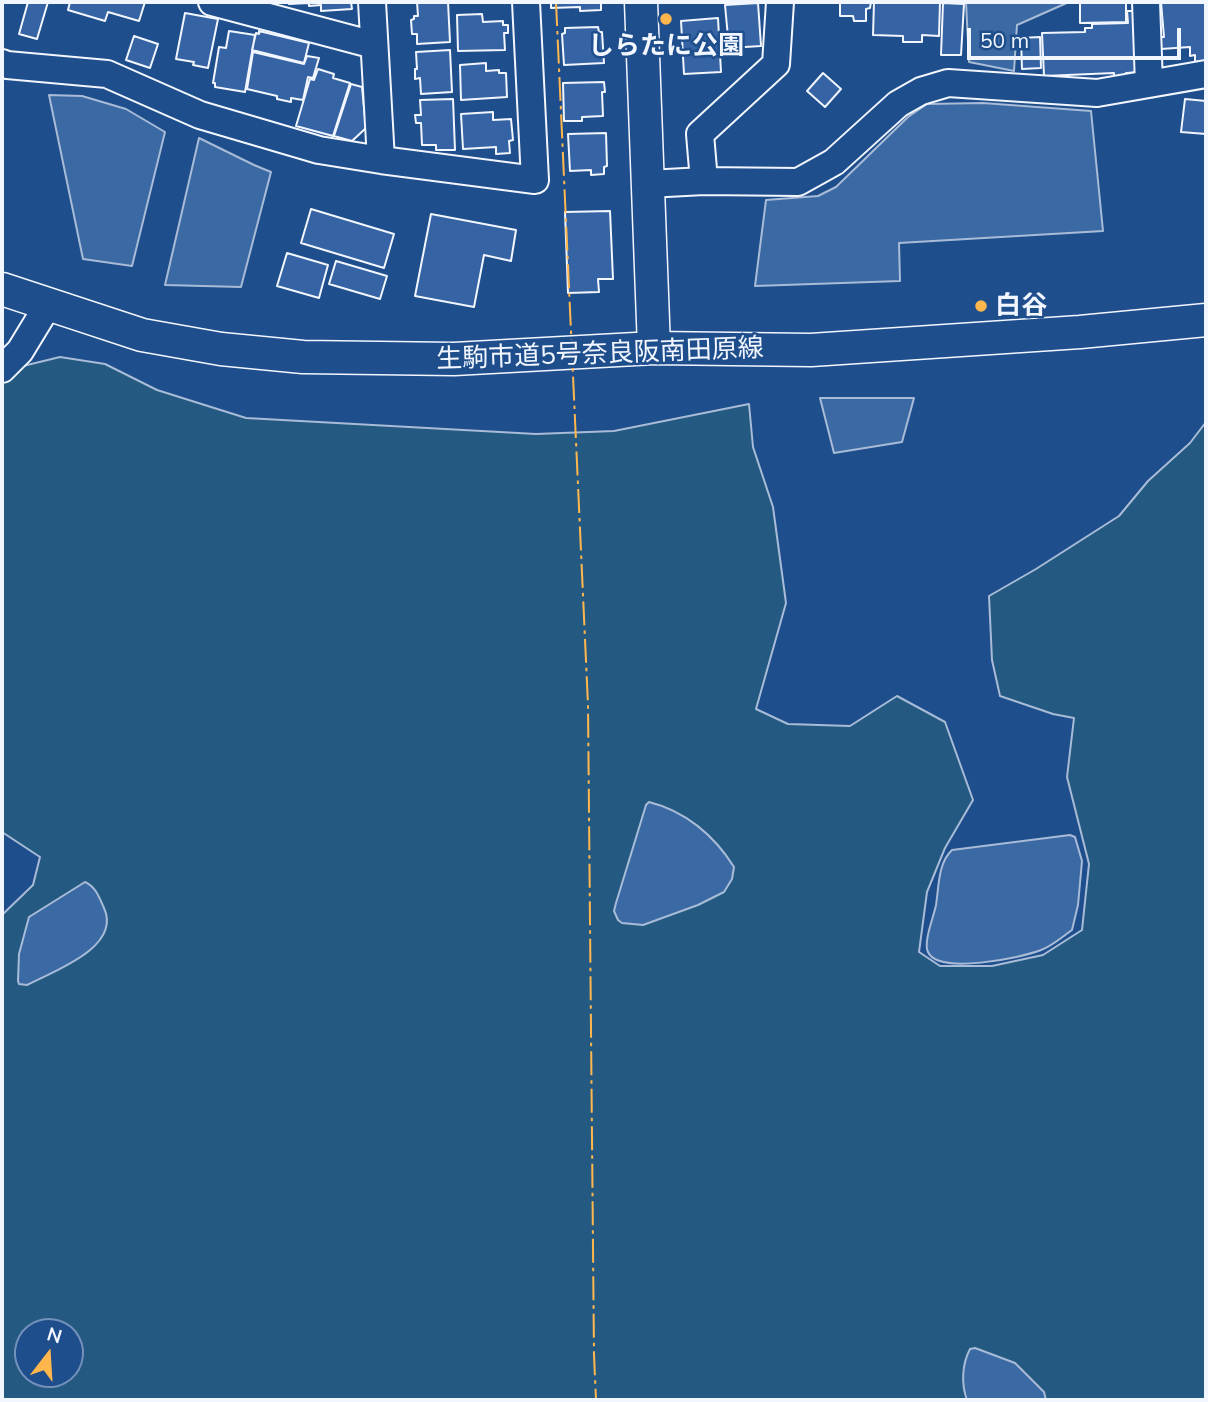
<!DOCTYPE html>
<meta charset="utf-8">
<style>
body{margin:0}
#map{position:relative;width:1208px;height:1402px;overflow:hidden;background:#1f4e8c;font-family:Mulish,sans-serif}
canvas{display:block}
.frame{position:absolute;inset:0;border:4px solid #f2f6ff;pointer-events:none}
.north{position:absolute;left:14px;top:1318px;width:70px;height:70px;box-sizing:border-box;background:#1f4e8c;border:2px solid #7391ba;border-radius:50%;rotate:17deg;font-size:19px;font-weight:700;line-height:28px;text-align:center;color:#f2f6ff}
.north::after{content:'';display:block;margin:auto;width:24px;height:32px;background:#ffb74d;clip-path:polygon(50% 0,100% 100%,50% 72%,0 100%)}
.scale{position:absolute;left:967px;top:28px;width:214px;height:32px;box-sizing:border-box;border:4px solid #f2f6ff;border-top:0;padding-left:9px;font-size:21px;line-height:24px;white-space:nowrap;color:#f2f6ff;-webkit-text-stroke:5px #1f4e8c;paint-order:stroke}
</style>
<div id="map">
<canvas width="1208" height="1402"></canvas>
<div class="frame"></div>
<div class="north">N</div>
<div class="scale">50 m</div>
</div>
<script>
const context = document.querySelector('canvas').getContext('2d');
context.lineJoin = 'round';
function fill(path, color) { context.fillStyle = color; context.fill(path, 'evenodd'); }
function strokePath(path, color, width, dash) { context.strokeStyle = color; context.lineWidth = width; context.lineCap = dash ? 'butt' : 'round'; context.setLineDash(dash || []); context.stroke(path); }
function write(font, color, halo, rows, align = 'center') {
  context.font = font + ' Mulish,"Noto Sans JP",sans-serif'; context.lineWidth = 5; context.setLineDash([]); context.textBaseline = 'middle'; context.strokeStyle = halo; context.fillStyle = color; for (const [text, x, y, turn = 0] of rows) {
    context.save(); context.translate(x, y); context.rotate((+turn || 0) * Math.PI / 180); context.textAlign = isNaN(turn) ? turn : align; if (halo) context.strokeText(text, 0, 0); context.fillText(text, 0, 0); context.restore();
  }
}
const green = new Path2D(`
 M60,357l45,7 52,26 89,28 290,16 78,-3 135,-27 4,43 20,60 13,96 -30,106 32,15 62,2 47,-30 48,26 28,78 -28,48 -18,44 -8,60 21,14h52l51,-11 39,-25 7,-66 -22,-87 7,-59 -21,-4 -53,-18 -8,-36 -3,-64 47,-27 83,-53 29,-35 42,-38 16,-21v978h-1204v-485l31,-30 7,-28 -38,-25v-451l17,-14zM28,1332h42v42h-42z`);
fill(green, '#245a82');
strokePath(green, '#a8bbd7', 2);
const water = new Path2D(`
 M966,2h103l-52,23 -3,46 -45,-9z
 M49,95l33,1 44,13 39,23 -33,134 -49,-7z
 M983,103l108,8 12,120 -204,12 1,38 -145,5 11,-86 52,-4 18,-9 72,-70 19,-13z
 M199,138l55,27 17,7 -30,115 -76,-2z
 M820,398h94l-12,44 -68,11z
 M649,802c36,9 65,33 85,65l-2,12 -8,13 -26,13 -55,20 -21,-2 -4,-3 -4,-9 2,-8 30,-98z
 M1070,835l5,2 7,24 -4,44 -6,25c-10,7 -20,16 -31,20 -20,8 -103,25 -113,2 -5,-10 6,-36 8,-47 3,-19 2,-42 16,-55z
 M85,882c11,5 14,15 19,26 18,39 -50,63 -77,77l-8,-1 -1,-3 1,-27 10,-37z
 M975,1348l40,15 29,29 2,8h-79c-6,-16 -5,-36 3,-51z`);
fill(water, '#3b69a3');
strokePath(water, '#a8bbd7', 2);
const building = new Path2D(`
 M28,2h20l-11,37 -18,-5z
 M70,2h75l-6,19 -31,-9 -3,9 -37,-11z
 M289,2h62l1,7 -31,2v-6l-12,1v-3l-20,1z
 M417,2h31l2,40 -33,2v-10h-5l-1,-14 3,-1v-3h4z
 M551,2h50v8l-21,1v-4l-29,1z
 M840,2h31l-1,6 -4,1v12h-12l-1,-5h-13z
 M874,2h66l-1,34 -17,-1v7h-19v-6l-30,-1z
 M1080,2h46v20l-46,1z
 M1161,2h45v59l-11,1v-7l-5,1v-9l-29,2 -1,-12h4z
 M758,3l3,43 -32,2 -4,-43z
 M943,3l21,1 -3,51h-20z
 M1127,11h14l1,61 -16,1v4l-12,1v-5l-70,3 -2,-43 43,-1v-4h7v-4l36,-1z
 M185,13l33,6 -10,49 -15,-3 1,-3 -18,-3z
 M482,14l1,8 20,-1v4h5v8h-4l1,17 -47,1 -1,-36z
 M718,18l3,54 -37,2 -3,-53z
 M598,27l1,5h3l2,31 -40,2 -2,-31 3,-1v-5z
 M229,31l26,4 -10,57 -30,-5v-4h-2l6,-36 7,1z
 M259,31l50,12 -5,20 -52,-13 4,-17 3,1z
 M134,36l24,8 -8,24 -24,-8z
 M1040,37l1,31 -19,1 -1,-31z
 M450,50l2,42 -31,2 -1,-16 -5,1v-10h2l-1,-17z
 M253,52l51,12 3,-8 12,2 -6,20 -5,-1 -5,23 -12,-2v4l-14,-3v-3l-30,-7z
 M486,63v8l13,-1v3h7l1,24 -46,3 -1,-35z
 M318,69l16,5 -1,4 17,5 -17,53 -37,-10 14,-47 4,1z
 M823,73l18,16 -16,18 -18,-16z
 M604,82l1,10h-3l1,24 -21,1v4h-18l-1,-38z
 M351,84l11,3 4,41 -14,13 -18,-5z
 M453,99l2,51h-19v-5h-14l-1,-22h-5l-1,-8h6l-1,-15z
 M1185,99l21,2v33l-25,-2z
 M493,112v8l18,-1 2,21 -4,1 1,12 -14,1v-7l-33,2 -2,-35z
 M606,133l1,33 -3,1v7l-13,1v-5l-21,1 -2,-37z
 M311,209l83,25 -10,34 -83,-25z
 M610,211l3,68h-15l1,13 -31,1 -3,-81z
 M431,214l85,16 -5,31 -27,-6 -10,52 -59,-11z
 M287,253l41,12 -9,33 -42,-12z
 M336,261l51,15 -7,23 -51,-15z`);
fill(building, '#3563a3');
strokePath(building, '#f2f6ff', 2);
const minor = new Path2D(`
 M212,2l162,43
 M372,2l9,158
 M780,2l-4,62 -76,70 4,47 94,1 36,-20 64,-58 23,-13 27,-8 149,10 109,-19
 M1146,2l3,82
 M2,63l5,2 100,9 93,41 119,35 62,10 154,20 -9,-178
 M648,184l56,-3
 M2,369l18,-18 28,-46`);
const tertiary = new Path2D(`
 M641,2l13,346
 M2,289l140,46 79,14 82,8 151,2 200,-11 157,2 269,-18 126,-12`);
strokePath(minor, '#f2f6ff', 30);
strokePath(tertiary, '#f2f6ff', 35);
strokePath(minor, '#1f4e8c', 26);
strokePath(tertiary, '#1f4e8c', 32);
strokePath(new Path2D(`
 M556,2l32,703 6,650 2,45`), '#ffb74d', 2, [24, 5, 3.5, 5]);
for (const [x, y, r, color] of [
 [666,19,7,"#ffb74d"],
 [981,306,7,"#ffb74d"]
]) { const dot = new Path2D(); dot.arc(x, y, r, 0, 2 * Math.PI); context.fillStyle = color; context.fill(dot); strokePath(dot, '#1f4e8c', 2.5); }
write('bold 26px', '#f2f6ff', '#1f4e8c', [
 ["しらたに公園",666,46],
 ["白谷",995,306,"left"]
]);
write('26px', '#f2f6ff', '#1f4e8c', [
 ["生駒市道5号奈良阪南田原線",600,354,-2]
]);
</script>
